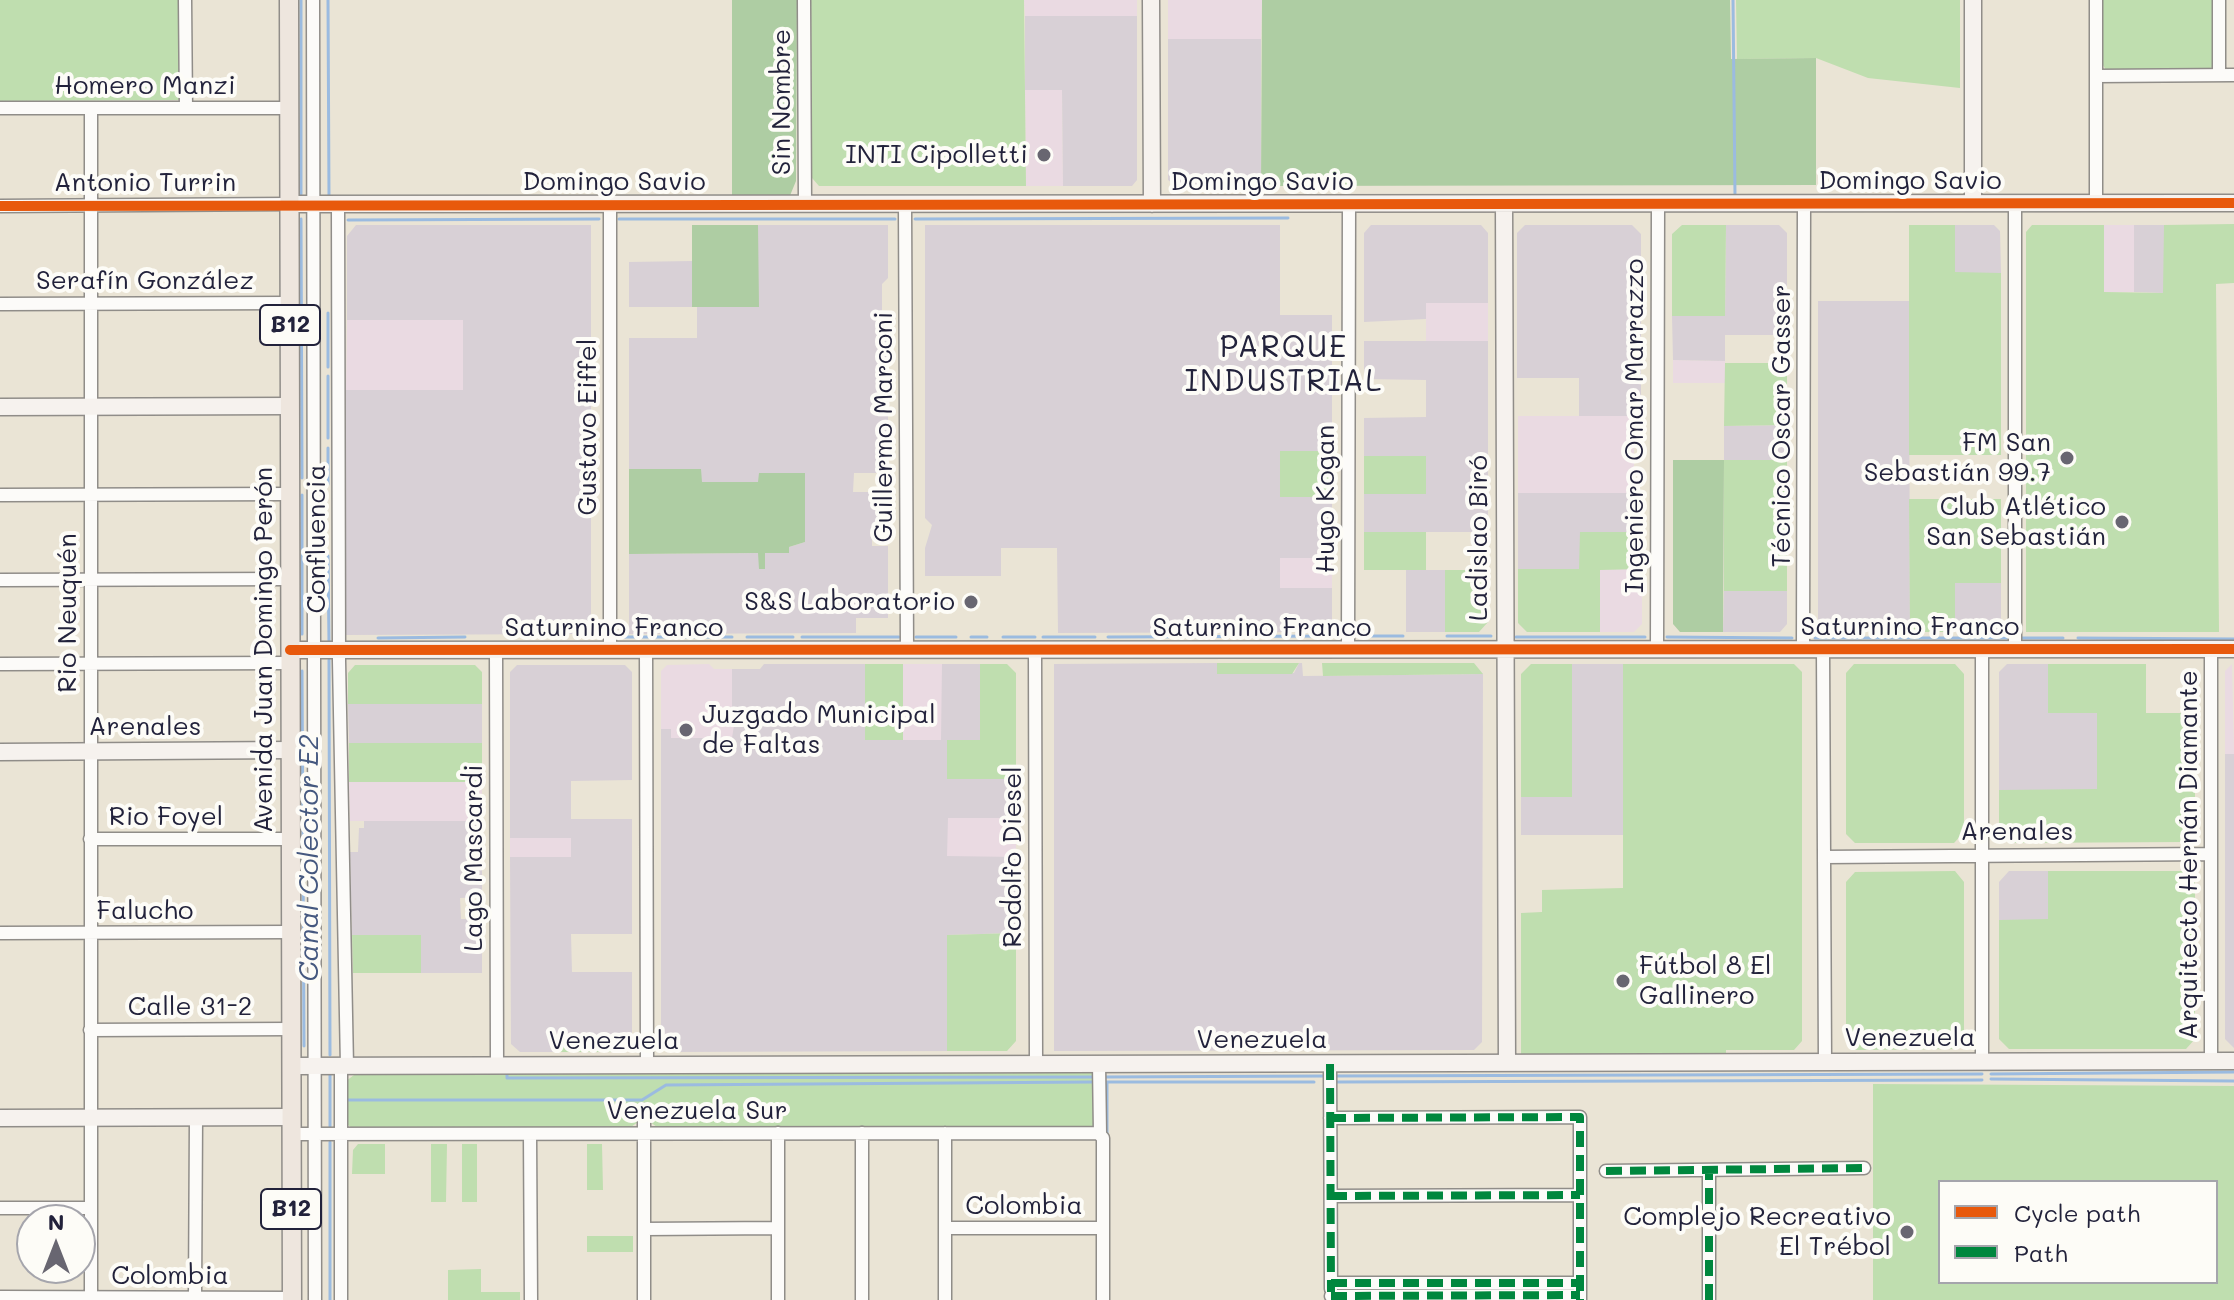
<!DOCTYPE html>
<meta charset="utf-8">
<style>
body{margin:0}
#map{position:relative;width:2234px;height:1300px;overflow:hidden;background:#eae4d5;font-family:Mali,sans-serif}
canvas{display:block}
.legend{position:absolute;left:1938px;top:1180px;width:280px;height:104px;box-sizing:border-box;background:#fdfcf7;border:2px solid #a5a5ac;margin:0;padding:10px 14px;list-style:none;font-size:24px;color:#22223b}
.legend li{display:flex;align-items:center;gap:16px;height:40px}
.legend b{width:40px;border:2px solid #a5a5ac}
.north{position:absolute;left:16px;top:1204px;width:80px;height:80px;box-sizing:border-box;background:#fdfcf7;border:2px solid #a5a5ac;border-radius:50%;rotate:0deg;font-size:22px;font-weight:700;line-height:32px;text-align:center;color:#22223b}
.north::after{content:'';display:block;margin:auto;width:28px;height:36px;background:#686671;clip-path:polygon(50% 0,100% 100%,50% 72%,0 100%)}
</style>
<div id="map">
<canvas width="2234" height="1300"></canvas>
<ul class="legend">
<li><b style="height:10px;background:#e8590c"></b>Cycle path</li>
<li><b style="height:10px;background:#00873e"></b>Path</li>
</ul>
<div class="north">N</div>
</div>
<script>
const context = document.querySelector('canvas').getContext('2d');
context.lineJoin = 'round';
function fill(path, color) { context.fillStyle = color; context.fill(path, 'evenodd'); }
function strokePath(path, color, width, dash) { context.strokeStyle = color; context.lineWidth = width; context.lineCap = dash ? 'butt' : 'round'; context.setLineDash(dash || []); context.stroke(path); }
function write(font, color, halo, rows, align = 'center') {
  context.font = font + ' Mali,sans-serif'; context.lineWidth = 8; context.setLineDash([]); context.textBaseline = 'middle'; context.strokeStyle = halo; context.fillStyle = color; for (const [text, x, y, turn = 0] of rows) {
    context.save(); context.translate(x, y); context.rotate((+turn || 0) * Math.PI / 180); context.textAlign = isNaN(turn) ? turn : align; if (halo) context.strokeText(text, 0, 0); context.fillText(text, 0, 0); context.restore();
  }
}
fill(new Path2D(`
 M1024,0h113v16h-112z
 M1168,0h94l-1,39h-93z
 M1025,90h37l1,96h-37z
 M2104,225h30v67h-30z
 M1426,303h62v38h-62z
 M347,320h116v70h-117z
 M1673,360l52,1v22h-52z
 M1518,416h116v77h-116z
 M1280,558h52v30h-52z
 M1600,569h42v55l-8,8h-34z
 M709,664l5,5h18v40l4,4 -3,25h-62v-9h-10v-58l6,-6z
 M903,664h39v76h-39z
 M2232,664l2,90h-9v-83z
 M349,782h133v39h-132z
 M947,818h69v39h-69z
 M510,838h61v19h-61z`), '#eadae2');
fill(new Path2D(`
 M1025,16h112v164l-5,6h-69l-1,-96h-37z
 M1168,39h93v147h-85l-8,-6z
 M356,225h235v409l-245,1v-245h117v-70h-116v-84z
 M758,225h130v53l-6,6v30l6,6v153h-34l-1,19h35v34l-16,3v17h16v72h-32v15l-227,1v-80l130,-1 6,15v-15h23l1,-6 16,-5 -46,-68v8h-58v-13h-72v-131h68v-31h61z
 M925,225h355v90h52v136h-52v46h52v61h-52v30h52v36l-8,8 -266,1 -1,-85h-56v28h-76v-28l7,-23 -7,-7z
 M1371,225h110l7,8v70h-62v16l-62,3v-89z
 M1525,225h107l9,9v182h-62v-38h-62v-145z
 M1726,225h53l8,8v102h-62v26l-52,-1 -1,-44h53z
 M1955,225h39l6,6 1,42h-46z
 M2134,225h30v68l-30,-1z
 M692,261v46h-63v-45z
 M1818,301h91l1,331h-84l-8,-8z
 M1364,341h124v191h-124v-38h62v-38h-62v-38l62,-1v-37l-62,-1z
 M1787,425v35h-63v-34z
 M1518,493h123v39h-61v37h-62z
 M1406,570h39v62h-39z
 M1955,583h46v42l-6,7h-40z
 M1724,591h63v33l-7,8h-57z
 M1217,663v11l77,-1 5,-10h3l1,13 180,-2 -1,368 -8,8 -420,1v-387z
 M764,664h101v76h76l1,-76h38v76l-32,39h68v39h-68l-1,38 69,1v76l-69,2v116l-278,1 -8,-7v-316h10v9h61l4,-25 -4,-3v-41h28z
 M1572,664h51v171h-102v-38l51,-1z
 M2007,664h41l1,49h48v77h-98v-118z
 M517,665h108l7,7v108l-61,1v38h61v115h-61l1,38h60v71l-7,9h-105l-9,-8 -1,-187h61v-19h-61v-166z
 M348,704h134v39h-133z
 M2225,754h9v294l-9,-9z
 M364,821h118v76l-22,1 1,21h21v54h-61v-38h-69l-2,-83h8l1,-24h5z
 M2009,871h39v49h-49v-38z`), '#d8d0d6');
fill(new Path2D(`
 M0,0h181v100l-181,1z
 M811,0h213l2,186h-207l-7,-8z
 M1736,0h224v88l-92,-10 -52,-20 -79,1z
 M2101,0h112l-1,67 -7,4 -99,-1 -5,-8z
 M2234,224v59l-18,1 3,348h-193v-400l6,-7h72v67l59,1 1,-68z
 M1682,225h44l-1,91h-53v-82z
 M1909,225h46v47l46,1v182h-92z
 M1725,363h62v62l-63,1z
 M1280,451h52v46h-52z
 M1364,456h62v38h-62z
 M1724,460h63v131h-63z
 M1909,499h92v84h-46v49h-45z
 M1364,532h62v38h-62z
 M1580,532h61l1,37 -42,1v62h-73l-9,-9v-54h61z
 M1445,570h43v52l-9,10h-34z
 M1217,663h82l-7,11h-75z
 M1322,663h152l9,11 -160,2z
 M865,664h38v76h-38z
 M980,664h27l9,9v106h-69v-39h33z
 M1531,664h41v133h-51v-123z
 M1623,664h171l8,8v369l-8,9h-68v12h-205v-149l21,-1v-22l81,-2z
 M1854,664h101l9,10v158l-10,11h-99l-9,-9v-161z
 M2048,664h98v49h49v118l-11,11 -175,1 -10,-11v-42l98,-1v-76h-49z
 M355,665h120l7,7v32h-134v-31z
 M349,743h133v39h-133z
 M1955,871l9,11v158l-9,9 -100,1 -9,-10v-158l9,-10z
 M2048,871h136l11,11v157l-9,10h-177l-10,-10v-119l49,-1z
 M1016,933v108l-9,10h-60v-116z
 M352,935h69v38h-68z
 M558,1042h67l7,1 -7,9h-66z
 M1102,1073v54h-445l-7,-5v-15l-12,-1v16l-7,5 -278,2 -6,-5 -1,-43 8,-6z
 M1873,1084l361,2v214h-361zM1940,1182h276v100h-276z
 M358,1144h27v30h-33l1,-24z
 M431,1144h16l-1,58h-15z
 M462,1144h15v58h-15z
 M587,1144h15l1,46h-16z
 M587,1236h46v16h-46z
 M481,1269v23h39v8h-72v-30z`), '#bfdeaf');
fill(new Path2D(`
 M732,0h65l-1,181 -7,17 -57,1z
 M1262,0h468l1,59 85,-1v127l-555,1z
 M692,225h66l1,82h-67z
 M1673,460h51l-1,172h-43l-7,-8z
 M629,469h72l1,13h56l1,-9h46v69l-16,5v6h-24v16h-6l-1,-16 -129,1z`), '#aecda3');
strokePath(new Path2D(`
 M328,0l1,196
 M1733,0l2,195
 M301,194v-194
 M301,219l1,259
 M619,219h276
 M915,219l373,-1
 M348,220l251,-1
 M328,313v54
 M328,438v-62
 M328,484v-36
 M302,495v139
 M328,556l1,86
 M1361,636h42
 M1447,636h44
 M620,637h112
 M747,637h46
 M802,637h97
 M916,637h40
 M971,637h16
 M1003,637h32
 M1043,637h52
 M1108,637l229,-1
 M1516,637h129
 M1667,637l125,1
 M378,638l87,-1
 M1815,638h193
 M2022,638h41
 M2078,638l156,1
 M329,660l1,395
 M302,671l2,375
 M507,1069v9l587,-1
 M1991,1074l243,-2
 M330,1075v53
 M1334,1076l648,-2
 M1102,1077l223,-1
 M1991,1079l243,2
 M1105,1082h209
 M1337,1082l645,-2
 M345,1100h297l24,-15 427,-3
 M1107,1135v-53
 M330,1300v-158`), '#9bbbe0', 3);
const street = new Path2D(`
 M185,0l1,108
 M313,0l2,1300
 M804,0l1,204
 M2219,0v75
 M2096,76l138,-1
 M0,108h289
 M2015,203v446
 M2096,203v-203
 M338,204l1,457 8,405
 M905,204l2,446
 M0,206l289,-2
 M0,304l290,-1
 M0,495l290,-1
 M0,580l290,-1
 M1348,649l1,-445
 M1657,649l1,-445
 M1803,649l1,-445
 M1823,649l2,413
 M1982,649v413
 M2211,649v412
 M496,650l1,416
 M610,650v-446
 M646,650l1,415
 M1035,650l1,414
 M0,664l290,-1
 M90,839h201
 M1824,857l387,-3
 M0,933l291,-1
 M90,1030l201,-1
 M1099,1064l1,69
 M1330,1064l1,225
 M341,1066v234
 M644,1110v190
 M1330,1118l250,-1v183
 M862,1133v167
 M945,1133v167
 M291,1134l807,-1 5,5v162
 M530,1134l1,166
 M1606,1171l258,-3
 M1331,1196l249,-1
 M0,1208h90
 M945,1228h158
 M644,1229l134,-1
 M1331,1283h249
 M1331,1296l249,-1
 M0,1297l292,1
 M195,1298l1,-180
 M91,1300v-1192
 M778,1300v-167
 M1709,1300v-130`);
const secondary = new Path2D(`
 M1151,0l1,204
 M1973,0v203
 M289,204l1945,-1
 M1504,204l3,859
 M0,407l290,-1
 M290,650l1944,-1
 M0,752l291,-2
 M291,1066l1943,-5
 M0,1118l291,-1`);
const primary = new Path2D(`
 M289,0l3,1300`);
strokePath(street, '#908d89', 15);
strokePath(secondary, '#908d89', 19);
strokePath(primary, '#908d89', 21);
strokePath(street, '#fcfbf9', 12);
strokePath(secondary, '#f6f2ee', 16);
strokePath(primary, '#eee6de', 18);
strokePath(new Path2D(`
 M1330,1064l1,228
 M1330,1118l250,-1v183
 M1606,1171l258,-3
 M1331,1196l249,-1
 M1331,1283h249
 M1331,1296l249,-1
 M1709,1300v-130`), '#00873e', 8, [16, 8]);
strokePath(new Path2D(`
 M0,206l2234,-3
 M290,650l1944,-1`), '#e8590c', 10);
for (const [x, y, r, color] of [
 [1044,155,8,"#686671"],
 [2067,458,8,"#686671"],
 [2122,522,8,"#686671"],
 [971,602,8,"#686671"],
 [686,730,8,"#686671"],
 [1623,981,8,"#686671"],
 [1907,1232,8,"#686671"]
]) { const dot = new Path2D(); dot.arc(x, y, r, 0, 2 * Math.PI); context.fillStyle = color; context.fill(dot); strokePath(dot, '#fdfcf7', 3); }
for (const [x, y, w] of [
 [290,325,60],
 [291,1209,60]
]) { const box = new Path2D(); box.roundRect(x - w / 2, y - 20, w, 40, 6); context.fillStyle = '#fdfcf7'; context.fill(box); strokePath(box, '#22223b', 2); }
write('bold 24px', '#22223b', null, [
 ["B12",290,325],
 ["B12",291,1209]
]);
write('26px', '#22223b', '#fdfcf7', [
 ["Homero Manzi",145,86],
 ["Sin Nombre",782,102,-90],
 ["Domingo Savio",1910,181],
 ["Domingo Savio",614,182],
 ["Domingo Savio",1262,182],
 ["Antonio Turrin",145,183],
 ["Serafín González",145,281],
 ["Ingeniero Omar Marrazzo",1635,426,-90],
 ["Técnico Oscar Gasser",1782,426,-90],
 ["Gustavo Eiffel",588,427,-90],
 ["Guillermo Marconi",884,427,-90],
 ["Hugo Kogan",1326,499,-90],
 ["Ladislao Biró",1479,538,-90],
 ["Confluencia",317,539,-90],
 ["Rio Neuquén",68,613,-90],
 ["Saturnino Franco",1910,627],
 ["Saturnino Franco",614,628],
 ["Saturnino Franco",1262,628],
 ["Avenida Juan Domingo Perón",264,650,-90],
 ["Arenales",145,727],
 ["Rio Foyel",166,817],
 ["Arenales",2017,832],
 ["Arquitecto Hernán Diamante",2189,855,-90],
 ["Rodolfo Diesel",1013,857,-90],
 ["Lago Mascardi",474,858,-90],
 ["Falucho",145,911],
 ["Calle 31-2",190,1007],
 ["Venezuela",1910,1038],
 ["Venezuela",1262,1040],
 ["Venezuela",614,1041],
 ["Venezuela Sur",697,1111],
 ["Colombia",1024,1206],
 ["Colombia",170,1276]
]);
write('26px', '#22223b', '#fdfcf7', [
 ["INTI Cipolletti",1028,155],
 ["FM San",2051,443],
 ["Sebastián 99.7",2051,473],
 ["Club Atlético",2106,507],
 ["San Sebastián",2106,537],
 ["S&S Laboratorio",955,602],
 ["Juzgado Municipal",702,715,"left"],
 ["de Faltas",702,745,"left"],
 ["Fútbol 8 El",1639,966,"left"],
 ["Gallinero",1639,996,"left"],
 ["Complejo Recreativo",1891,1217],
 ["El Trébol",1891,1247]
], 'right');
write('italic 28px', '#45587f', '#fdfcf7', [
 ["Canal Colector E2",309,858,-90]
]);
context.letterSpacing = '2px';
write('30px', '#22223b', '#fdfcf7', [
 ["PARQUE",1284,348],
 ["INDUSTRIAL",1284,382]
]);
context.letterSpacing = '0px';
</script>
